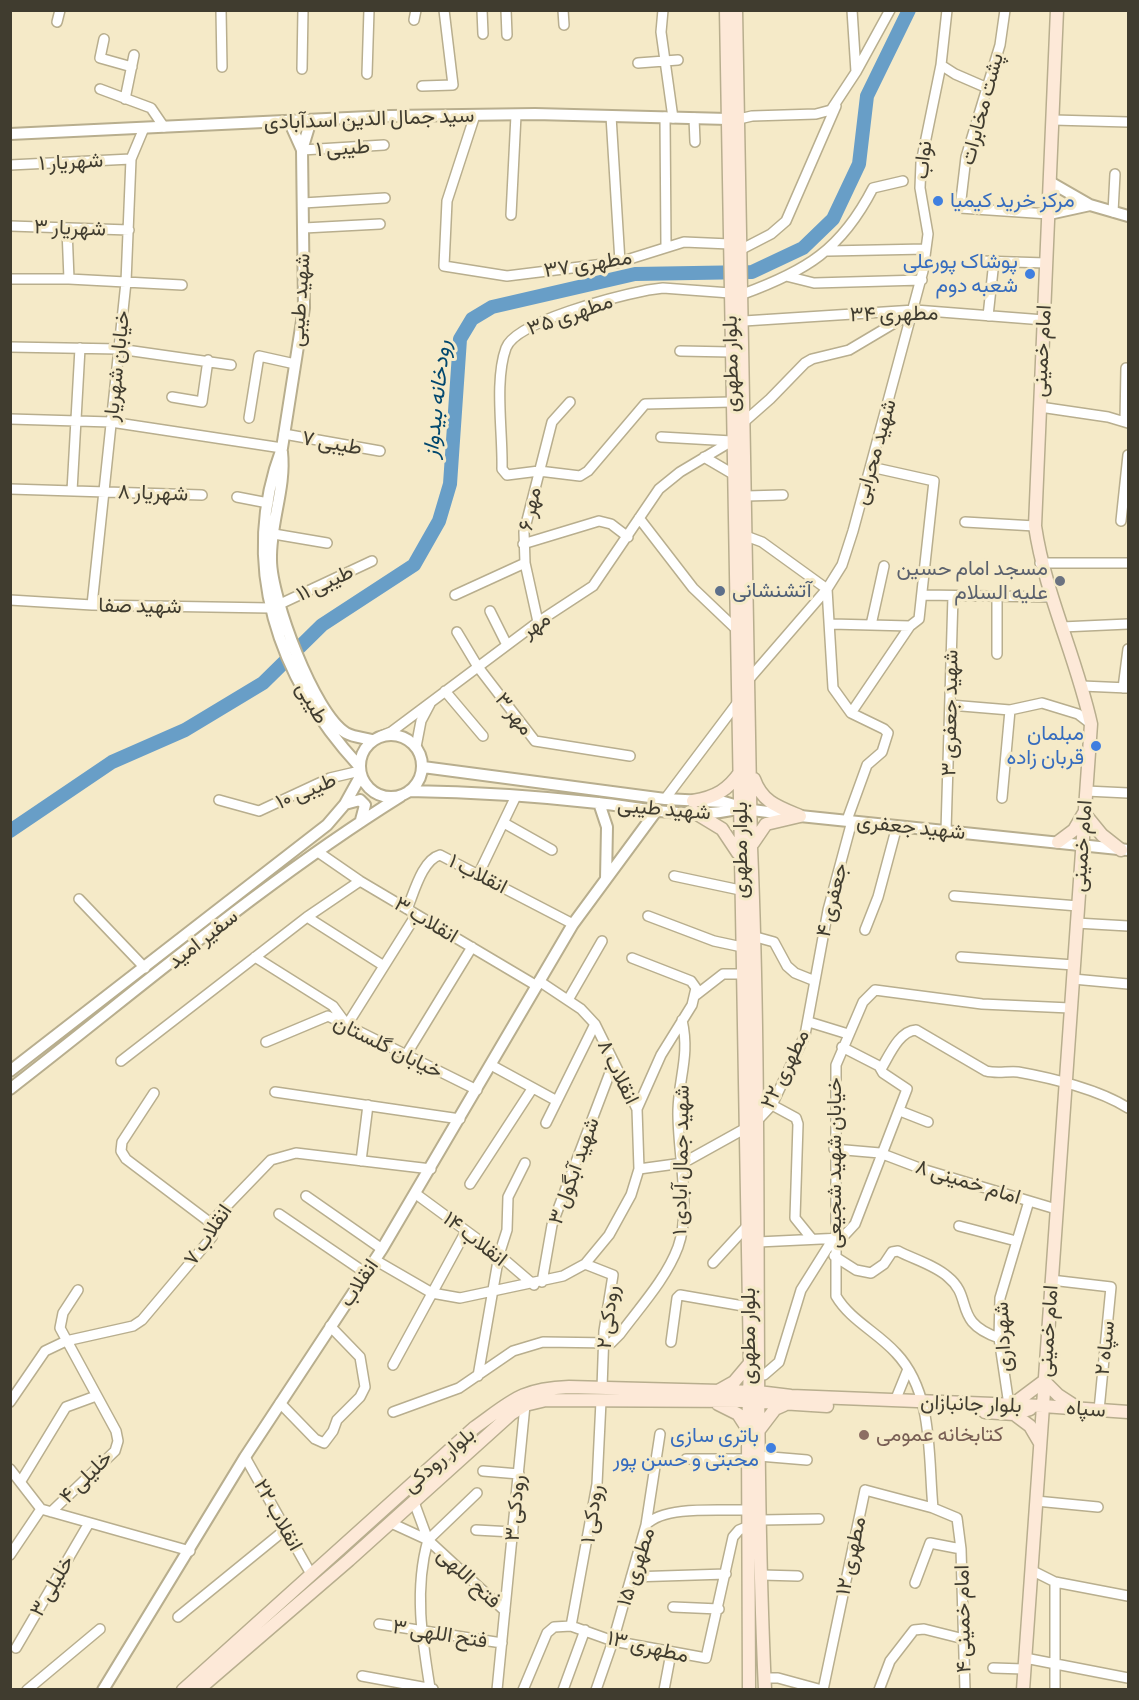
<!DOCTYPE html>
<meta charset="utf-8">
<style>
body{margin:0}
#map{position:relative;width:1139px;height:1700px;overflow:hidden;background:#f5eac8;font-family:"Crimson Pro",serif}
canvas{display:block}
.frame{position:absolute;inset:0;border:12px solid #403c2f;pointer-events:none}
</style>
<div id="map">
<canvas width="1139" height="1700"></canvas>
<div class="frame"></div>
</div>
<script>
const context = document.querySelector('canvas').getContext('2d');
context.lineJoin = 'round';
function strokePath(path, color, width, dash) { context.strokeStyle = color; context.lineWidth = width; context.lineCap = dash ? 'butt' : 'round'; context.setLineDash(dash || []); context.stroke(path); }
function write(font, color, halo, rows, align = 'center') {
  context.font = font + ' "Crimson Pro",Vazirmatn,serif'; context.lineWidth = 6; context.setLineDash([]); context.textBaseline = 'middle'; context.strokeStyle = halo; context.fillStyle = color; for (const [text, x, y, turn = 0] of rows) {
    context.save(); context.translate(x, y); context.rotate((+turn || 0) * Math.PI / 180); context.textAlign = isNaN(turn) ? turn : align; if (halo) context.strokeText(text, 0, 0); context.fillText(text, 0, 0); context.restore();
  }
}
strokePath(new Path2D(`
 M10,831l102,-69 73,-32 78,-47 59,-58 92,-60 25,-44 11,-37 10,-145 12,-20 20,-12 143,-33 117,-2 51,-24 30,-29 26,-55 8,-68 42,-86`), '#689ec7', 14);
const minor = new Path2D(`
 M221,10l1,57
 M482,10l1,24
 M506,10l1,25
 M563,10l1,15
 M663,10l-2,22 12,86
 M852,10l4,62
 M1005,10l-5,35 -34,112 -6,51 89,6
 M414,20l2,-10
 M57,22l3,-12
 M104,39l-4,19 32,9
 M638,63l40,-3
 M941,65l14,9 30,13
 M302,69l1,-59
 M367,74l2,-64
 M422,86l31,-1 -9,-75
 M100,89l51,19 13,19
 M125,99l9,-44
 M475,115l-28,86 -3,65 63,10 113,-14 64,-20 46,2
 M611,116l9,146
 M665,117l1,129
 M694,118l1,24
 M739,119l13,-3 64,-2 15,-4 25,-38 34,-62
 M1053,120l75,2
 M302,150l82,-5
 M10,165l121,-6
 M303,203l82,-5
 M1113,212l2,-38
 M511,215l5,-100
 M10,226l119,4
 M304,228l76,-4
 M67,229l2,50
 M742,249l29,-15 15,-13 50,-115
 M828,251l98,-2
 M981,261l65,2
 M786,276l28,7 108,-3
 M10,279h59l113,6
 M730,293l-67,-5 -15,2c-30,6 -132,31 -142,58 -12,33 -3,85 -4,121l5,6 32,-4 41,5 8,-5 57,-67 87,-2
 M743,294c63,-23 98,-44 130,-106l30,-7
 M988,316l6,-55
 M744,321l171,-11 129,10
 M10,347l109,2 112,16
 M680,351l51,1
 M172,397l30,5 6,-42
 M1040,407l68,10 20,6
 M249,418l10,-62 36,8
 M10,419l101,3 171,26
 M745,421l25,-22 35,-36 7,-4 37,-9 64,-38
 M1125,421l1,-53
 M284,434l96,17
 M661,437l71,4
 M704,457l29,17
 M10,489l192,6
 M72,491l8,-143
 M746,496l37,-1
 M237,497l31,6
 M639,518l54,70 43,41
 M1121,521l7,-66
 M965,522l70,4
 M274,534l53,9
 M746,536l16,6 65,47 6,99 18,25 33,16 4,4 -6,19 -15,13 -20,55
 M523,544l76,-23 12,3 17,13
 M1040,563h88
 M455,595l70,-32
 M923,595l129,2
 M10,600l82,5 178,3
 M92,605l34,-323 5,-123 13,-31
 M278,605l94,-44
 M490,611l17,34
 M538,622l-13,-59 -1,-31 28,-110 18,-20
 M831,624l79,2 9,-7 15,-138 -63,-14
 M871,625l13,-59
 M1062,627l66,-3
 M457,632l21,35 57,74 95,15
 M997,654v-58
 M750,678l77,-89 15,-24 11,-34 70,-260 5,-37 -8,-46 1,-25 20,-98 6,-55
 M1082,686l46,2
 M1123,688l5,-39
 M445,691l38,45
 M950,705l60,5 32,-7 36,11 13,10
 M851,713l59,-87
 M381,736l10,-4 147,-110 55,-36 66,-97 21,-17 52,-31
 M416,747l5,-26 9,-17
 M1086,791l42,2
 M1002,798l8,-88
 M665,799l73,-97
 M219,800l40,11 71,-33 30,-7
 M504,823l48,27
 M946,831l7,-235
 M318,852l42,29 177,105
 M479,873l37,-77
 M674,876l66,14
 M954,896l124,10
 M79,899l66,69
 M407,909c7,-16 15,-49 33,-54l133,69
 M648,916l66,25 28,6
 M307,917l77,49
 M1076,923l52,3
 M865,930l13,-33 19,-71
 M756,937l18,5 13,24 8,7 20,8
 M255,957l78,49 14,19 69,-110
 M961,957l113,8
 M632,958l59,23 5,7 -4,17 -31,50 -24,54
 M1073,979l55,5
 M696,995l27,-21h19
 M568,1000l34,-59
 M809,1022l39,12
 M266,1042l62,-26 149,74
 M406,1055l66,-108
 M121,1061l186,-144 53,-36
 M491,1065l66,36
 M881,1069c8,-13 18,-38 35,-39l70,41c11,3 21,0 32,1 34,6 82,18 110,36
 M275,1092l185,27
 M154,1093l-32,49 -1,9 5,8 86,65
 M772,1105l24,13 2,6 -3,94 17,21
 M900,1111l28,11
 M758,1120l14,-15 33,-70 23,-125 24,-89
 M546,1123l49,-99
 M834,1149l46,4 42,16 134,40
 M361,1161l7,-56
 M639,1169l44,-6 63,-35
 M470,1184l62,-95
 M416,1194l83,61 35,30
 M306,1196l76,53
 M279,1214l88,60
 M959,1226l57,15
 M758,1242l84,-4 13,-14 52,-135 -24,-16 -4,-7 -37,-19
 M834,1256l22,14 15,3 13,-9 8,-12 6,-1c15,8 37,14 50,26 26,21 4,45 51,61
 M375,1260l57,33 28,5 103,-22 22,-12 24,-29 22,-40 8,-26 -2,-60 -42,-85 -14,-15 -42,-28
 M713,1263l35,-38
 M585,1264l28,11 -9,56 -2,57
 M1051,1280l60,7 -12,123
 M542,1282l10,-57 62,-163
 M671,1342l6,-44 3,-3 69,12
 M393,1365l73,-134
 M764,1375l15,-13 22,-72 32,-51
 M478,1376l21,-121 8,-25 1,-33 17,-34
 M895,1401l13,-32
 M10,1402l35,-51 21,-10 67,-15 9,-6 70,-83 3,-19 56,-58 25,-7 135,16
 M280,1403l35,36 9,4 9,-12 4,-11 23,-23 5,-10 -5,-30 -30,-31
 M1009,1405l-10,-67 1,-40 29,-97
 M393,1412l66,-24 54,-37 30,-9 68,1 9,-9c20,-27 46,-55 58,-87 14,-39 -1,-96 0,-137 1,-34 12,-54 4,-90
 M759,1456l48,4
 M245,1457l66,117
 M686,1459h62
 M10,1469l31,40 149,42
 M483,1471l36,3
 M21,1481l45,-74 30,-11
 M1036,1501l62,6
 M414,1502l14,38
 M51,1512l64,-61 3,-10 -2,-10 -56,-103 3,-15 15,-23
 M761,1520l58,-1
 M391,1523l37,17 77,71
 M646,1525l14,-91
 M476,1530l37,2
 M428,1540c-14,49 -6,99 2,148
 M428,1540l49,-47
 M10,1555l31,-46
 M1031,1570l24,12 73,14
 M762,1575l36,1
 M631,1577l95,-3
 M1055,1582v108
 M915,1583l15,-40 31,6
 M673,1607l46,2
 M178,1617l108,-88
 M379,1624l123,19
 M571,1626l26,-142 4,-83
 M16,1648l73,-125
 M1025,1658l103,20
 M993,1668l31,1
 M362,1676l71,13
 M764,1678h14l44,12
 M27,1690l73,-61
 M497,1690l28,-285
 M523,1690l24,-57 7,-6 17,-1 42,15 93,17 27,-121 6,-7 10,-4
 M563,1690l22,-60
 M596,1690l17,-49 33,-116c18,-20 76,-14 103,-15
 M664,1690l7,-37
 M823,1690l42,-200 68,18
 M879,1690l11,-29 24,-31 10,-1 40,10
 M965,1690l-4,-141 -4,-31 -24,-10c-5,-51 1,-115 -37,-155 -19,-21 -46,-33 -60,-57v-231l27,-63 12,-12 107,14 88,4`);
const tertiary = new Path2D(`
 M311,120l-9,30 2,158 -22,140c-44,117 -4,230 77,318
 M289,121l13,29
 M10,134l380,-18 145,-2 193,5
 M1050,182l40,23 38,11
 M1049,214l41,-9
 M282,452c4,36 -12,71 -11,108 0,37 43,154 75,173 7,4 18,5 26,7
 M360 766a31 31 0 1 1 62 0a31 31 0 1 1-62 0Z
 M423,767l242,32 59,3 28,8 48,6 328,34
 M409,791c64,1 127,5 189,12 46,5 98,18 142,5
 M599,803l8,24 -1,52
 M345,804l15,-4 5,5 -4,15
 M10,1071l317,-246 18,-21 16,-29
 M10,1089c128,-99 253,-207 391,-293
 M103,1690l142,-233 137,-208 191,-325 84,-114`);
const secondary = new Path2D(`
 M726,10l24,1353 -2,69 1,258
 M736,10l15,837c12,281 1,562 14,843
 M693,801c23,-4 35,-11 48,-30
 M694,812l28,17 16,24
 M1058,842l16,-12 10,-17 18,22 19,15
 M753,843l13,-19 34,-8c-22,-9 -38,-14 -46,-37
 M718,1391l16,-9 16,-19
 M718,1404l20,10 9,14
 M1012,1405l32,-24 14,14 20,13
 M985,1412l29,2 16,-5
 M1014,1414l16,12 10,17
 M759,1430l16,-21 9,-4
 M183,1690l291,-262c38,-27 46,-39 95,-41l189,5 33,4 252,10 85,6
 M198,1690l151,-130 162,-146 14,-9 21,-5 203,1 78,5
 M1023,1690l68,-966c-15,-68 -46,-130 -56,-198l22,-516`);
strokePath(minor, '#b8ae8e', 12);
strokePath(tertiary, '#b8ae8e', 14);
strokePath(secondary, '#b8ae8e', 15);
strokePath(minor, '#fff', 9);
strokePath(tertiary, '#fff', 10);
strokePath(secondary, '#fde9d8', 12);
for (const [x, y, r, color] of [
 [938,201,6,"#3f7fe0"],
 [1030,274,6,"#3f7fe0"],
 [1060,581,6,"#6b7280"],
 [720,591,6,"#5c6f8a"],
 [1096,746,6,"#3f7fe0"],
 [864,1435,6,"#8d6e63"],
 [771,1448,6,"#3f7fe0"]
]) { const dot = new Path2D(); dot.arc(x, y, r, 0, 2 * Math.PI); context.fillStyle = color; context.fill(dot); strokePath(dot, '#f5eac8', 2); }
write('21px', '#403c2f', '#f5eac8', [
 ["پشت مخابرات",982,109,-75],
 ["سید جمال الدین اسدآبادی",369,119,-2],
 ["طیبی ۱",343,148,-4],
 ["نواب",923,160,-84],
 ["شهریار ۱",71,162,-3],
 ["شهریار ۳",70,228,2],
 ["مطهری ۳۷",588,264,-9],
 ["شهید طیبی",300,300,-86],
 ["مطهری ۳۴",894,314,-1],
 ["مطهری ۳۵",570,315,-19],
 ["امام خمینی",1042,351,-87],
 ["بلوار مطهری",731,364,-91],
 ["خیابان شهریار",117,366,-84],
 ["طیبی ۷",332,443,10],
 ["شهید محرابی",875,452,-74],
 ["شهریار ۸",153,493,2],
 ["مهر ۶",530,509,-78],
 ["طیبی ۱۱",325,583,-25],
 ["شهید صفا",140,606,1],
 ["مهر",536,625,-35],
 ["طیبی",312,703,60],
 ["شهید جعفری ۳",950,713,-89],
 ["مهر ۳",514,714,52],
 ["طیبی ۱۰",306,791,-23],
 ["شهید طیبی",664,809,5],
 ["شهید جعفری",911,827,6],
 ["امام خمینی",1082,846,-86],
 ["بلوار مطهری",741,850,-90],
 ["انقلاب ۱",478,874,27],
 ["جعفری ۴",832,900,-76],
 ["انقلاب ۳",426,920,31],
 ["سفیر امید",203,939,-38],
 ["خیابان گلستان",388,1047,26],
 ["مطهری ۲۲",785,1069,-64],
 ["انقلاب ۸",618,1072,64],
 ["شهید جمال آبادی ۱",681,1160,-89],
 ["خیابان شهید شجیعی",835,1163,-90],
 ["شهید آبگول ۳",574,1171,-70],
 ["امام خمینی ۸",968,1182,17],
 ["انقلاب ۷",208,1235,-56],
 ["انقلاب ۱۴",475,1239,38],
 ["انقلاب",359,1283,-56],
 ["رودکی ۲",608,1317,-83],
 ["امام خمینی",1048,1331,-86],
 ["بلوار مطهری",749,1336,-90],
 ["شهرداری",1003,1337,-93],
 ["سپاه ۲",1105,1348,-84],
 ["بلوار جانبازان",971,1404,2],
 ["سپاه",1086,1409,4],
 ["بلوار رودکی",439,1460,-41],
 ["خلیلی ۴",86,1477,-45],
 ["رودکی ۳",515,1508,-85],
 ["رودکی ۱",592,1514,-82],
 ["انقلاب ۲۲",278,1515,61],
 ["مطهری ۱۲",851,1556,-78],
 ["مطهری ۱۵",636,1567,-72],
 ["فتح اللهی",469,1578,43],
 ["خلیلی ۳",52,1586,-60],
 ["امام خمینی ۴",963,1619,-91],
 ["فتح اللهی ۳",440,1634,9],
 ["مطهری ۱۳",648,1647,13]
]);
write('21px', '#366cbe', '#f5eac8', [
 ["مرکز خرید کیمیا",950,201,"left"],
 ["پوشاک پورعلی",1018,262],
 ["شعبه دوم",1018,286],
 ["مبلمان",1084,734],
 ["قربان زاده",1084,758],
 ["باتری سازی",759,1436],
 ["محبتی و حسن پور",759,1460]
], 'right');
write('21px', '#5b616d', '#f5eac8', [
 ["مسجد امام حسین",1048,569],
 ["علیه السلام",1048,593]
], 'right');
write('21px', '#4e5e75', '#f5eac8', [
 ["آتشنشانی",732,591]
], 'left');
write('21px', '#785e54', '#f5eac8', [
 ["کتابخانه عمومی",876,1435]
], 'left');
write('italic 22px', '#00476e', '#f5eac8', [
 ["رودخانه بیدواز",437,399,-84]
]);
</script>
